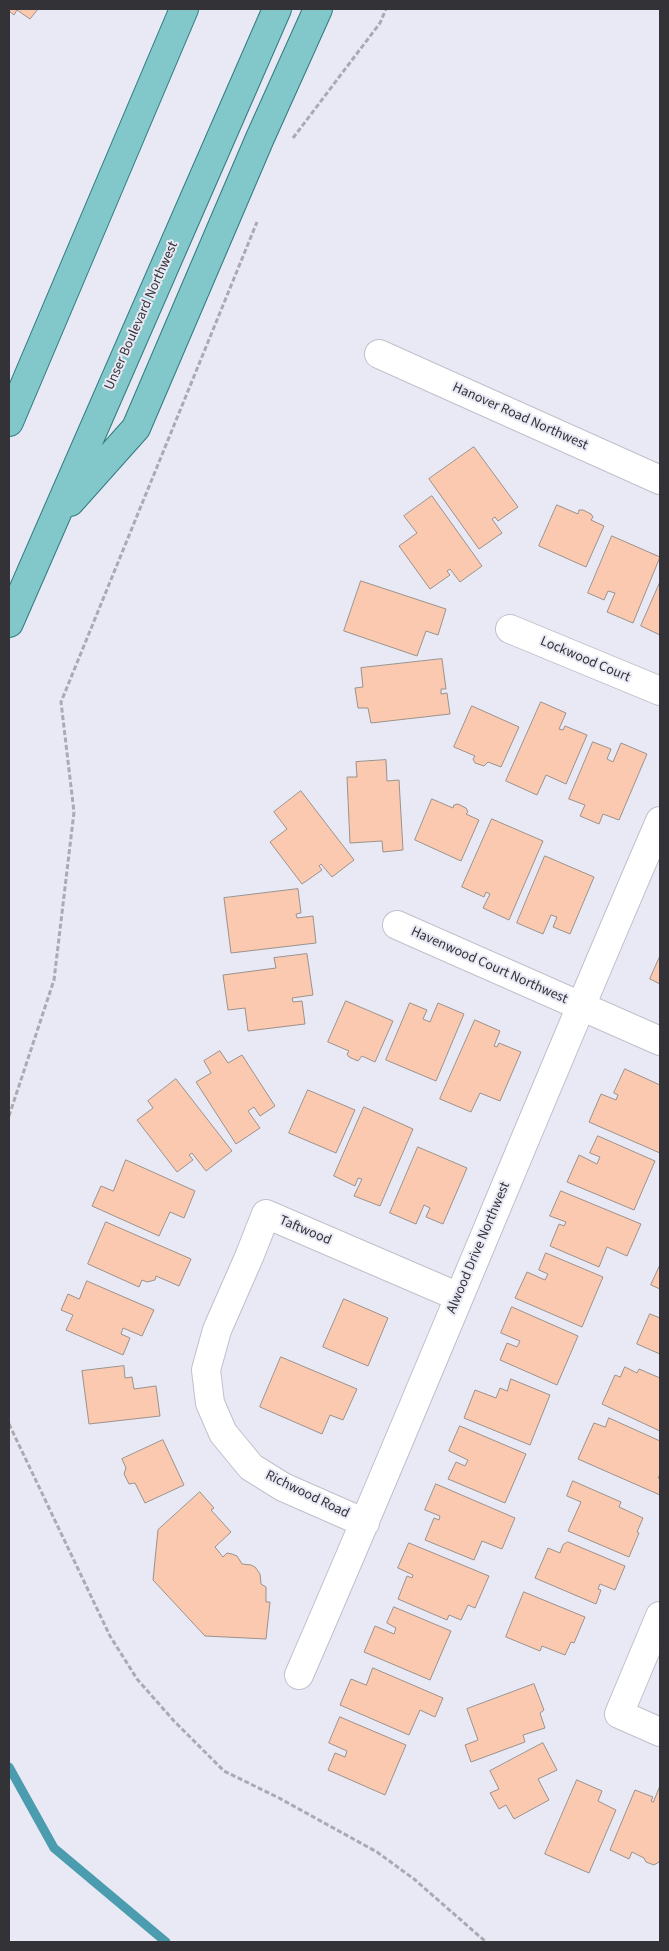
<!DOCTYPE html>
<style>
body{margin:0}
#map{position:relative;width:669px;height:1951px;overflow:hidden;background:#e8e9f4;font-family:"Source Sans 3",sans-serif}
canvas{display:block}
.frame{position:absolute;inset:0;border:10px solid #333337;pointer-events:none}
</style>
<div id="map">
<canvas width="669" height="1951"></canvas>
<div class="frame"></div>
</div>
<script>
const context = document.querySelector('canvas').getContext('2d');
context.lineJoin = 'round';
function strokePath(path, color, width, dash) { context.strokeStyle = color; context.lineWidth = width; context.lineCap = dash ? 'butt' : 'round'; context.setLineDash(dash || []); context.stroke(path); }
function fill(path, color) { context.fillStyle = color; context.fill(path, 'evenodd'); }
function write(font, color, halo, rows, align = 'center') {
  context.font = font + ' "Source Sans 3",sans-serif'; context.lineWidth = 4; context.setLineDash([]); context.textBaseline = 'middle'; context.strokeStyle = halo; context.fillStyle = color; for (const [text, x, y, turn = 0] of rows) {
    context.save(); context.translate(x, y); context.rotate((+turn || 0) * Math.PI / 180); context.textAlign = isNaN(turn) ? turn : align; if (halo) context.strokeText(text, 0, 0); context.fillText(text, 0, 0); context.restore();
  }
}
strokePath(new Path2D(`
 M9,1767l45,81 112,94`), '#4c9caf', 9);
const building = new Path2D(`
 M9,9h29l-8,10 -13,-9 -3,5 -5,-4z
 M474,447l44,60 -20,14 -3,-4 -3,2 10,14 -23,16 -50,-70z
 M432,496l50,70 -22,16 -10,-13 -3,2 3,4 -20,14 -31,-43 18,-13 -13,-17z
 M557,505l21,9 1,-4h4l8,4 2,3 -2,3 13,6 -18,41 -47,-21z
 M612,536l48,21 -27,66 -26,-11 8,-19 -7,-2 -4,9 -16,-7z
 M361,581l85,28 -8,26 -12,-4 -9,25 -73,-25z
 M660,582v53l-19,-9z
 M442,659l4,30h-5v5l6,-1 3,21 -79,9 -3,-15h-10l-3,-20 8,-1 -2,-19z
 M541,702l25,11 -7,16 4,1 2,-4 22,9 -21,49 -20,-9 -9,20 -31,-14z
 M472,706l47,21 -18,40 -13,-5 -4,4 -9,-3 -2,-4 2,-3 -21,-9z
 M593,742l18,7 -4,10 6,3 8,-19 26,11 -28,66 -16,-6 -4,10 -19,-8 5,-11 -16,-6z
 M386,760l1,21 12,-1 4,70 -20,2 -1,-11 -32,2 -3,-66h10l-1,-15z
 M301,791l53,69 -22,17 -11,-13 -2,2 3,4 -20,14 -32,-42 17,-13 -13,-17z
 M432,799l21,9 1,-3 4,-1 8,4 2,4 -2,2 13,6 -18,41 -46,-21z
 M492,819l51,22 -34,79 -26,-12 7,-14 -4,-2 -2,5 -22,-10z
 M545,856l49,21 -24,57 -17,-7 4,-10 -6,-2 -8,19 -26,-11z
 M298,889l3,24 -5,1 1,4 16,-2 3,27 -85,10 -7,-55z
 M307,954l6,41 -21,3 1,4 9,-1 3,23 -57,7 -3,-23 -17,2 -5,-35 53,-7 -2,-10z
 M660,956v28l-10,-5z
 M346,1001l47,20 -18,41 -13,-6 -4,5 -9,-4 -2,-3 2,-3 -21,-9z
 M410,1003l17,7 -4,9 7,3 8,-19 26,11 -28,67 -50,-21z
 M475,1020l25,11 -6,15 3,1 2,-4 22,9 -21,49 -20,-8 -9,19 -31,-13z
 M220,1051l8,12 14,-8 33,51 -15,10 -6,-9 -6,4 12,17 -24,16 -40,-62 15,-9 -7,-12z
 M625,1069l35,16v68l-71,-31 12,-28 15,6 2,-5 -4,-2z
 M176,1079l56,72 -26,20 -14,-18 -3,2 4,5 -16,12 -40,-52 16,-12 -5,-7z
 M308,1090l47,20 -19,43 -47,-20z
 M364,1107l49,22 -33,77 -26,-10 8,-17 -4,-1 -3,8 -21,-10z
 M598,1136l57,25 -21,49 -67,-28 12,-27 18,9 3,-7 -10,-4z
 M418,1147l49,21 -24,56 -17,-7 4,-9 -6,-3 -8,19 -26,-11z
 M126,1160l69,31 -11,27 -14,-6 -11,24 -67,-30 9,-20 12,5z
 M561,1191l80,33 -14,32 -20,-9 -8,20 -49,-21 9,-22 5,2 2,-4 -16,-6z
 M106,1222l85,37 -12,27 -23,-10 -1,4 -8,2 -5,-2 -3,7 -51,-23z
 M546,1253l57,24 -21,50 -67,-29 12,-26 18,8 3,-6 -9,-4z
 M660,1265v24l-9,-4z
 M87,1281l67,29 -12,26 -19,-8 -2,6 9,4 -7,17 -57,-25 7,-15 -12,-5 7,-16 11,5z
 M344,1299l44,19 -20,48 -45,-19z
 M512,1307l66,29 -21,49 -57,-25 7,-17 10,4 3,-6 -19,-8z
 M650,1314l10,4v36l-23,-10z
 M281,1357l76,32 -14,31 -13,-5 -8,19 -62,-27z
 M124,1366l1,12 7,-1 2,12 22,-3 4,30 -71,8 -7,-53z
 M625,1367l12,6 2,-4 21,9v53l-58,-27 13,-29 5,2z
 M511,1379l39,16 -20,50 -66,-27 11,-28 21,8 4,-10 7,3z
 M609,1418l51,23v33l-2,4 2,1v16l-82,-36 16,-36 11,4z
 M460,1426l66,28 -21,49 -57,-24 8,-17 9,4 3,-6 -19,-9z
 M163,1440l21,45 -39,18 -10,-20 -6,1 -5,-10 2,-6 -4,-9z
 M573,1481l48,21 -2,5 24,11 -6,14 2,1 -10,24 -61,-26 13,-29 -14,-6z
 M436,1484l79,34 -13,31 -20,-8 -8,19 -49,-20 9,-22 5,2 1,-4 -15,-6z
 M200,1492l14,16 -3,2 20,22 -16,15 8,10 4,-4 5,1 5,2 5,8 9,1 4,2 5,7 1,10 5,3v15h4l-4,37 -61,-3 -52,-56 5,-50z
 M568,1542l57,24 -10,24 -15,-6 -2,5 3,1 -5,14 -61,-26 13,-30 12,5 3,-8z
 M409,1543l80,33 -14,32 -7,-3 -7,15 -12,-5 -2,5 -49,-21 9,-23 5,2 1,-3 -15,-7z
 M524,1592l61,25 -11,26 -3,-1 -6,13 -23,-9 -2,5 -34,-14z
 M394,1607l57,24 -21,49 -66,-28 11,-26 19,8 2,-6 -9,-5z
 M373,1668l70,30 -8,19 -15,-7 -11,25 -69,-30 11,-26 15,6z
 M534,1684l10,26 -4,3 5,15 -22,7 2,7 -54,20 -6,-17 13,-5 -11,-31z
 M340,1717l66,28 -21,50 -57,-25 7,-17 10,4 2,-6 -18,-8z
 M543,1743l14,27 -19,9 11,21 -35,19 -8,-14 -7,4 -9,-16 9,-4 -9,-18z
 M577,1780l25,11 -4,10 18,9 -27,63 -44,-19z
 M660,1786v73l-1,3 -5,3 -8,-3 -2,-4 -12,-6 -3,7 -19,-9 25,-60 18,7 -2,4 2,1z`);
fill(building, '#fac9af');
strokePath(building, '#9c918b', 1);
const street = new Path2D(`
 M510,629l150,62
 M397,925l263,116
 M365,1523l-82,-36 -32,-20 -28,-34 -13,-30 -4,-33 11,-40 32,-73 17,-43 193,83
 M660,1616l-41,98 41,18
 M299,1675c123,-283 238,-570 361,-854`);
const secondary = new Path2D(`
 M379,354l281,126`);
const primary = new Path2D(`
 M9,422l175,-413
 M70,502l66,-74 124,-290 58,-129
 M9,623l268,-614`);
strokePath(street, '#bfc0cb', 30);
strokePath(secondary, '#bfc0cb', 30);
strokePath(primary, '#307b7f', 30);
strokePath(new Path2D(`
 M293,138l87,-115 6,-14
 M9,1116l45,-136 20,-168 -13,-110 196,-480
 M9,1424l101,212 27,43 37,42 50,50 55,27 98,54 37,27 72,63`), '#a9aab2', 3, [5, 2.5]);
strokePath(street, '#fff', 28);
strokePath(secondary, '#fff', 28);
strokePath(primary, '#82c7ca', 28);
write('14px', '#333337', '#e8e9f4', [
 ["Unser Boulevard Northwest",142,316,-66],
 ["Hanover Road Northwest",520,417,24],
 ["Lockwood Court",585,660,23],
 ["Havenwood Court Northwest",489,966,24],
 ["Taftwood",305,1231,23],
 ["Alwood Drive Northwest",479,1248,-67],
 ["Richwood Road",307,1495,26]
]);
</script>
